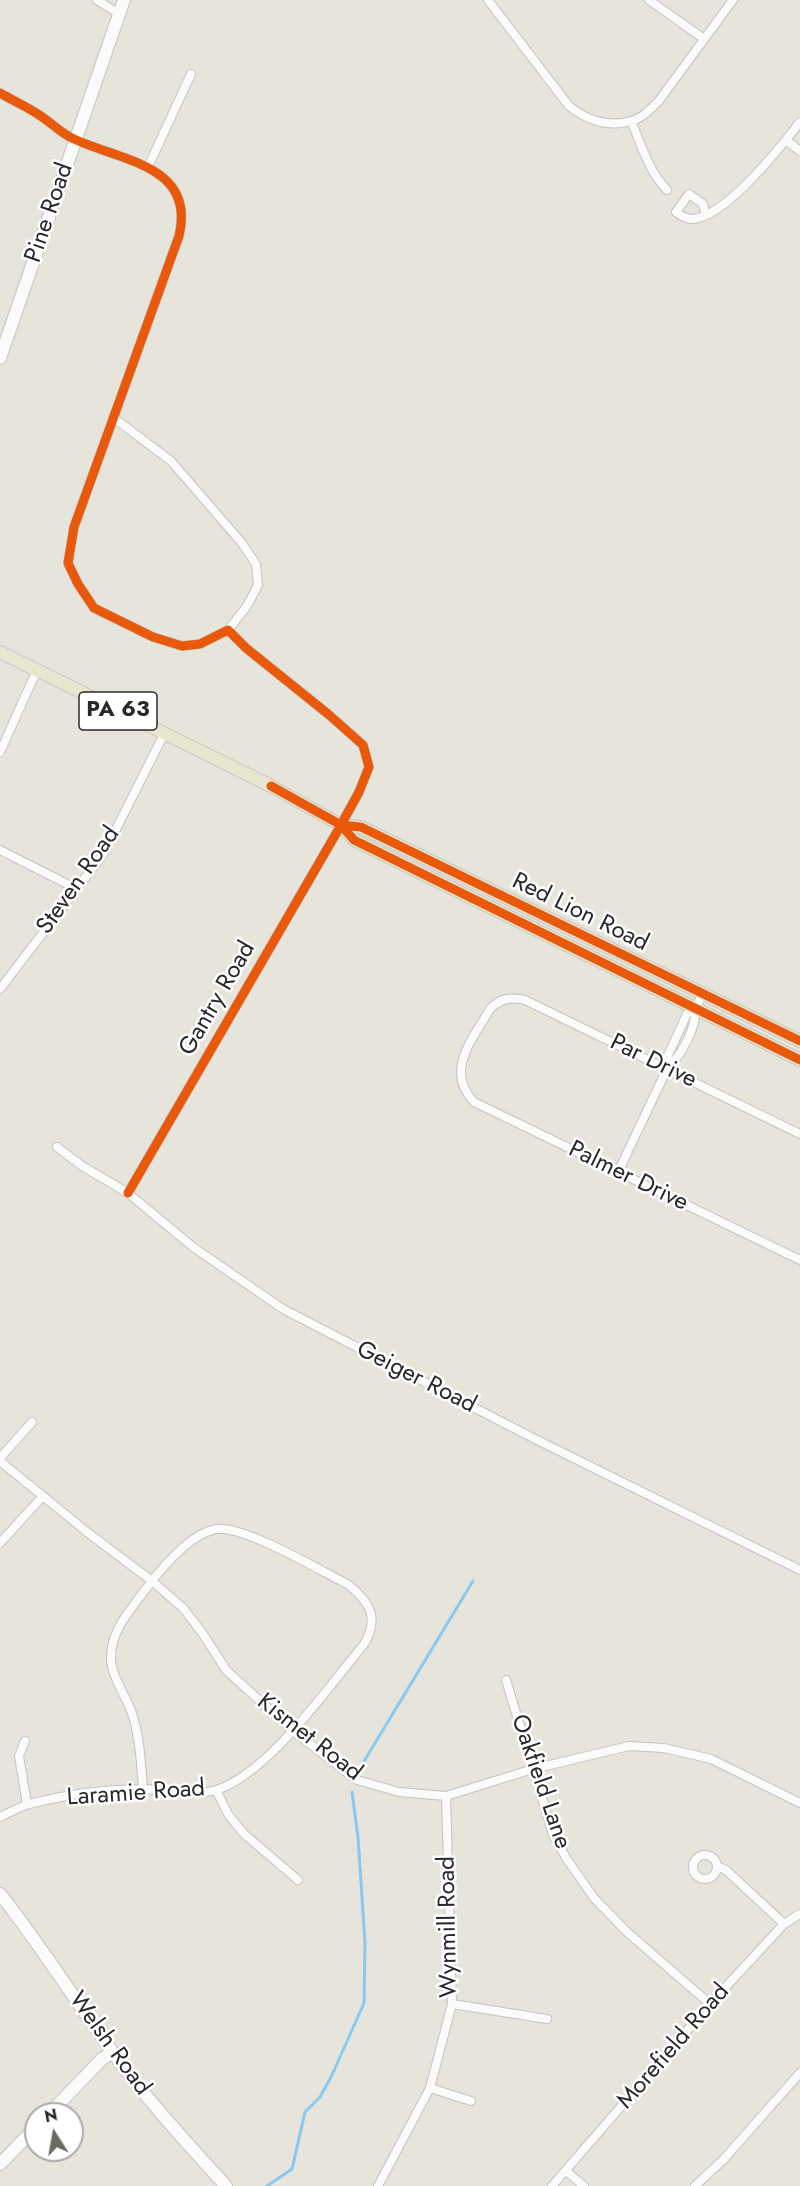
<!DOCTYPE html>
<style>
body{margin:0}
#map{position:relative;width:800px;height:2186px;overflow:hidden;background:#e7e4dc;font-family:Jost,sans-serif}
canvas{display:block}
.north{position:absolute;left:24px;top:2102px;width:60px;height:60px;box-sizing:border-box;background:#fff;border:2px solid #a9a9a9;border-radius:50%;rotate:349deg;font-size:16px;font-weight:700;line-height:24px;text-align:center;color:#282828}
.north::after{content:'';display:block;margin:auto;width:21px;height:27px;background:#6b6a67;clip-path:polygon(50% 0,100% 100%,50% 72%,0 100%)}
</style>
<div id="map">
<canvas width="800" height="2186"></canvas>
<div class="north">N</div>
</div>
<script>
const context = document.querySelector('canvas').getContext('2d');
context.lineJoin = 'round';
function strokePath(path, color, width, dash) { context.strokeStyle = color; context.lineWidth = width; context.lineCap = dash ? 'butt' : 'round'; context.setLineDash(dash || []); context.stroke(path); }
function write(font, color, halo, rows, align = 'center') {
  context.font = font + ' Jost,sans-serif'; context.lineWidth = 5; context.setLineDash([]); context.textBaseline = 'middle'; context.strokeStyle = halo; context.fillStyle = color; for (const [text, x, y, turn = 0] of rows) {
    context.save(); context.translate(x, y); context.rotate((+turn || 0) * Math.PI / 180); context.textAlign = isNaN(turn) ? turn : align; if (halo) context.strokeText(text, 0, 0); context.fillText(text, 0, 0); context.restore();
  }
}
strokePath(new Path2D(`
 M363,1763l110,-182
 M267,2186l25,-17 13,-57 15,-15 12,-22 32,-72 1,-60 -7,-106 -6,-45`), '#88c9f1', 3);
const street = new Path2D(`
 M97,0l22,14
 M488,0l81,106c17,14 40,22 62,15 11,-2 19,-12 27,-19l75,-102
 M649,0l55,39
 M0,93c12,7 25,13 36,20 14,8 24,20 38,26 47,22 122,26 105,97l-105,291 -6,36 10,21 16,24 59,29 29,9 18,-2 28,-14 18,18 82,66 35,31 6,22 -10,25 -18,33 -213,368
 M631,121c11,25 17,49 36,69
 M786,140l14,11
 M148,167l43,-93
 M706,215l-3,-11 -14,-10 -13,18c5,4 11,7 17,7 32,-2 88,-72 107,-97
 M114,418l57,43 70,81 15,22 2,21 -11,21 -19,24
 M0,752l37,-82
 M0,850l77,39
 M0,989l104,-136 60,-119
 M667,1069l1,-14 19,-41 9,-7 7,-13
 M800,1134l-275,-134c-14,-3 -25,-2 -35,9 -17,30 -46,62 -16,93l326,158
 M57,1147l25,19 46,27 65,54 90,62 252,130 265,131
 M618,1172l49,-103c15,-15 29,-40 29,-62
 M0,1458l32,-36
 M0,1461l87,71 65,49 31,27 20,26 23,36 67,61 64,49 42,12 47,4 87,-27 96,-23 35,2 47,11 89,44
 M0,1543l42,-46
 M506,1680l47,154 13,24 28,40 33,34 83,72
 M25,1741l-6,15 8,48
 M216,1790l12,24 15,19 55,47
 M0,1817c9,-4 19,-10 29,-13 36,-9 77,-15 114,-15 24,0 49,8 73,1 52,-16 114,-105 149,-147 14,-26 5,-40 -16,-58 -28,-14 -105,-60 -133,-56 -27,5 -56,41 -71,61 -16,22 -34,40 -34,68 0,18 15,38 21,55 8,25 9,50 11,76
 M693 1867a12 12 0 1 1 24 0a12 12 0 1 1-24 0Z
 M717,1866l9,4 58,54
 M452,2004l95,15
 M430,2088l41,13
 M566,2171l18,15
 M378,2186l52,-98 22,-84 -6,-208
 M552,2186l158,-182 74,-80 16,-10
 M695,2186l29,-27 76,-86`);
const secondary = new Path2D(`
 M0,358l124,-358
 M0,1894c41,51 75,107 114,160 34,47 73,89 112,132
 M49,2114l53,-55 11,-7
 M0,2164l36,-37`);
const primary = new Path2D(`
 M0,652l271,134 70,39 13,15 446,220
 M341,825l20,2 439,214`);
strokePath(street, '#c4c2c3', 10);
strokePath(secondary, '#c4c2c3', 14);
strokePath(primary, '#c3c2bf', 14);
strokePath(street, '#fbfbfa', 8);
strokePath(secondary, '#fbfbfa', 12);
strokePath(primary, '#e8e5d0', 12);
strokePath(new Path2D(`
 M0,93c12,7 25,13 36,20 14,8 24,20 38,26 47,22 122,26 105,97l-105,291 -6,36 10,21 16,24 59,29 29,9 18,-2 28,-14 18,18 82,66 35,31 6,22 -10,25 -18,33 -213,368
 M271,786l70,39 13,15 446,220
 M341,825l20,2 439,214`), '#e8590c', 9);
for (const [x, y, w] of [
 [118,711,78]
]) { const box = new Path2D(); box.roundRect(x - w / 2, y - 19, w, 38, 4.5); context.fillStyle = '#fff'; context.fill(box); strokePath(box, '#282828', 1.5); }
write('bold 22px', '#282828', null, [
 ["PA 63",118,711]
]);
write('24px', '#282828', '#fff', [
 ["Pine Road",50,213,-71],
 ["Steven Road",79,881,-55],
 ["Red Lion Road",580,913,26],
 ["Gantry Road",218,999,-60],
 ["Par Drive",653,1062,26],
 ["Palmer Drive",628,1177,26],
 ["Geiger Road",416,1378,27],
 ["Kismet Road",309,1738,38],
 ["Oakfield Lane",540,1782,71],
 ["Laramie Road",136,1794,-4],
 ["Wynmill Road",449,1927,-91],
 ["Welsh Road",109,2044,54],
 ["Morefield Road",674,2047,-49]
]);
</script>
